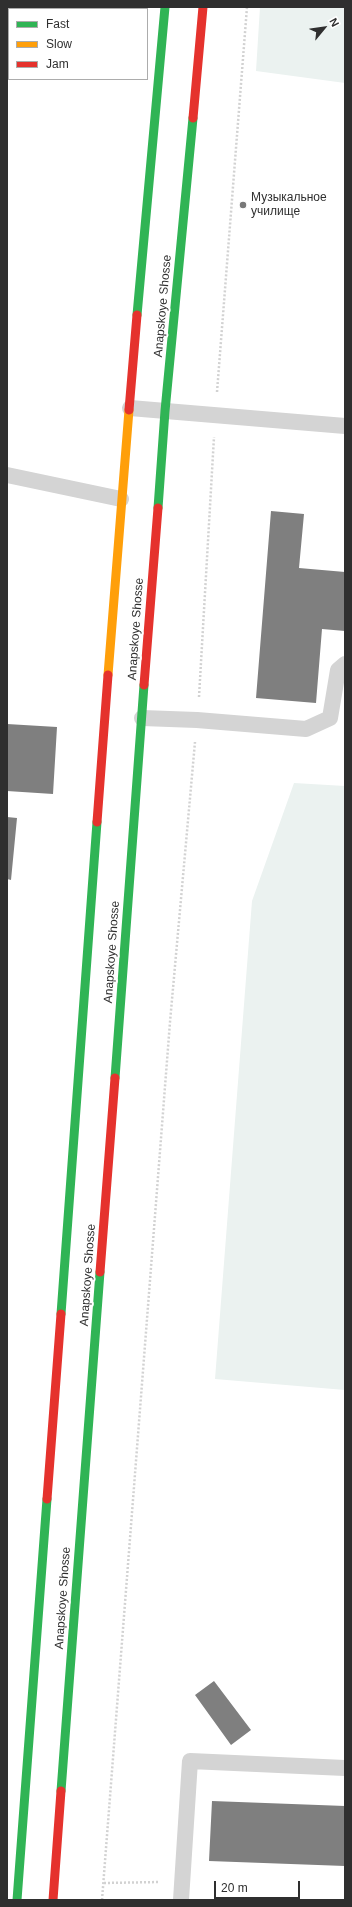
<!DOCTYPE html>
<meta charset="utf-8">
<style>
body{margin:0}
#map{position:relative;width:352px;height:1907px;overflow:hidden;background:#fff;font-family:Helvetica,sans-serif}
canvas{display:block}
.frame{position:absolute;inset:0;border:8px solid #2f2f2f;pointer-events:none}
.legend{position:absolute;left:8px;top:8px;width:140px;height:72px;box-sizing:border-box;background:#fff;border:1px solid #acacac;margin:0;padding:5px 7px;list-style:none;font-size:12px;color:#2f2f2f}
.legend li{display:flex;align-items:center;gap:8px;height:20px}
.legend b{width:20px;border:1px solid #acacac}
.north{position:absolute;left:304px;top:8px;width:40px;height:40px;-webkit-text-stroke:3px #fff;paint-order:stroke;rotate:61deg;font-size:11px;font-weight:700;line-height:16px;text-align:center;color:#2f2f2f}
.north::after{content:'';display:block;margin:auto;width:14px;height:18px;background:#2f2f2f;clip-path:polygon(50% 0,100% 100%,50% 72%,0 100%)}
.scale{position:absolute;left:214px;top:1881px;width:86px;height:18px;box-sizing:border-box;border:2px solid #2f2f2f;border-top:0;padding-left:5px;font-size:12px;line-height:14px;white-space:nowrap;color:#2f2f2f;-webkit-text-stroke:3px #fff;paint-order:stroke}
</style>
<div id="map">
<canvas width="352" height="1907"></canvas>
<div class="frame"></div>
<ul class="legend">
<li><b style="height:5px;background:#30b455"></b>Fast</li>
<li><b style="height:5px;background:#ff9f0a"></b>Slow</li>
<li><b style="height:5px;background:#e5322d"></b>Jam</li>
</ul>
<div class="north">N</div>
<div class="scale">20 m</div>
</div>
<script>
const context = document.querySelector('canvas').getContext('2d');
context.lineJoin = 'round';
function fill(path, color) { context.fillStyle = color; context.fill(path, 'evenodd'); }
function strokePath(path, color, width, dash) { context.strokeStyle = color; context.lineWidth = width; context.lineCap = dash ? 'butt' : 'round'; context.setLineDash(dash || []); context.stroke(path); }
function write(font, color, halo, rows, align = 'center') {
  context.font = font + ' Helvetica,sans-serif'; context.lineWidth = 4; context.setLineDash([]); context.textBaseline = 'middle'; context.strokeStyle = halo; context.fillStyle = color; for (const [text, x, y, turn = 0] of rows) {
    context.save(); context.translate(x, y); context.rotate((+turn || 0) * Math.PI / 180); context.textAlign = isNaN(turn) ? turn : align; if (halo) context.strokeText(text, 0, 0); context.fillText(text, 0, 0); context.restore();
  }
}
fill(new Path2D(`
 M260,7h85v76l-89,-12z
 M294,783l51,3v604l-130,-11 37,-478z`), '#ebf2f0');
fill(new Path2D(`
 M271,511l33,3 -5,54 46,4v59l-23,-2 -6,74 -60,-5z
 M7,724l50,3 -4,67 -46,-3z
 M7,817l10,1 -6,62 -4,-1z
 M214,1681l37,49 -20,15 -36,-50z
 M212,1801l133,5v60l-136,-5z`), '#7f7f7f');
strokePath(new Path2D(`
 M217,392l30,-385
 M199,697l15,-260
 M104,1883l55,-1
 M102,1900l68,-878 25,-280`), '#d2d2d2', 2.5, [2, 2]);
strokePath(new Path2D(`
 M130,408l215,18
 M7,475l114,24
 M142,718l55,2 109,9 24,-11 8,-48 7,-6
 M181,1900l9,-139 155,7`), '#d4d4d4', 16);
strokePath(new Path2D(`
 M137,315l28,-308
 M158,508l7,-97 28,-293
 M115,1078l29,-393
 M61,1314l36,-492
 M61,1791l39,-519
 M17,1900l30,-401`), '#30b455', 9);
strokePath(new Path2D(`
 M108,675l21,-265`), '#ff9f0a', 9);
strokePath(new Path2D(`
 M193,118l10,-111
 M129,410l8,-95
 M144,685l14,-177
 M97,822l11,-147
 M100,1272l15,-194
 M47,1499l14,-185
 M53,1900l8,-109`), '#e5322d', 9);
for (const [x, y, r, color] of [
 [243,205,4,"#787878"]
]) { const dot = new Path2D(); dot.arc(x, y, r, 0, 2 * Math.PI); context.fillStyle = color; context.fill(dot); strokePath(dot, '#fff', 1.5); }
write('12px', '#2f2f2f', '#fff', [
 ["Музыкальное",251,198],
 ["училище",251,212]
], 'left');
write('12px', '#2f2f2f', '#fff', [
 ["Anapskoye Shosse",163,306,-85],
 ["Anapskoye Shosse",136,629,-86],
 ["Anapskoye Shosse",112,952,-86],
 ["Anapskoye Shosse",88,1275,-86],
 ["Anapskoye Shosse",63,1598,-86]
]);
</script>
